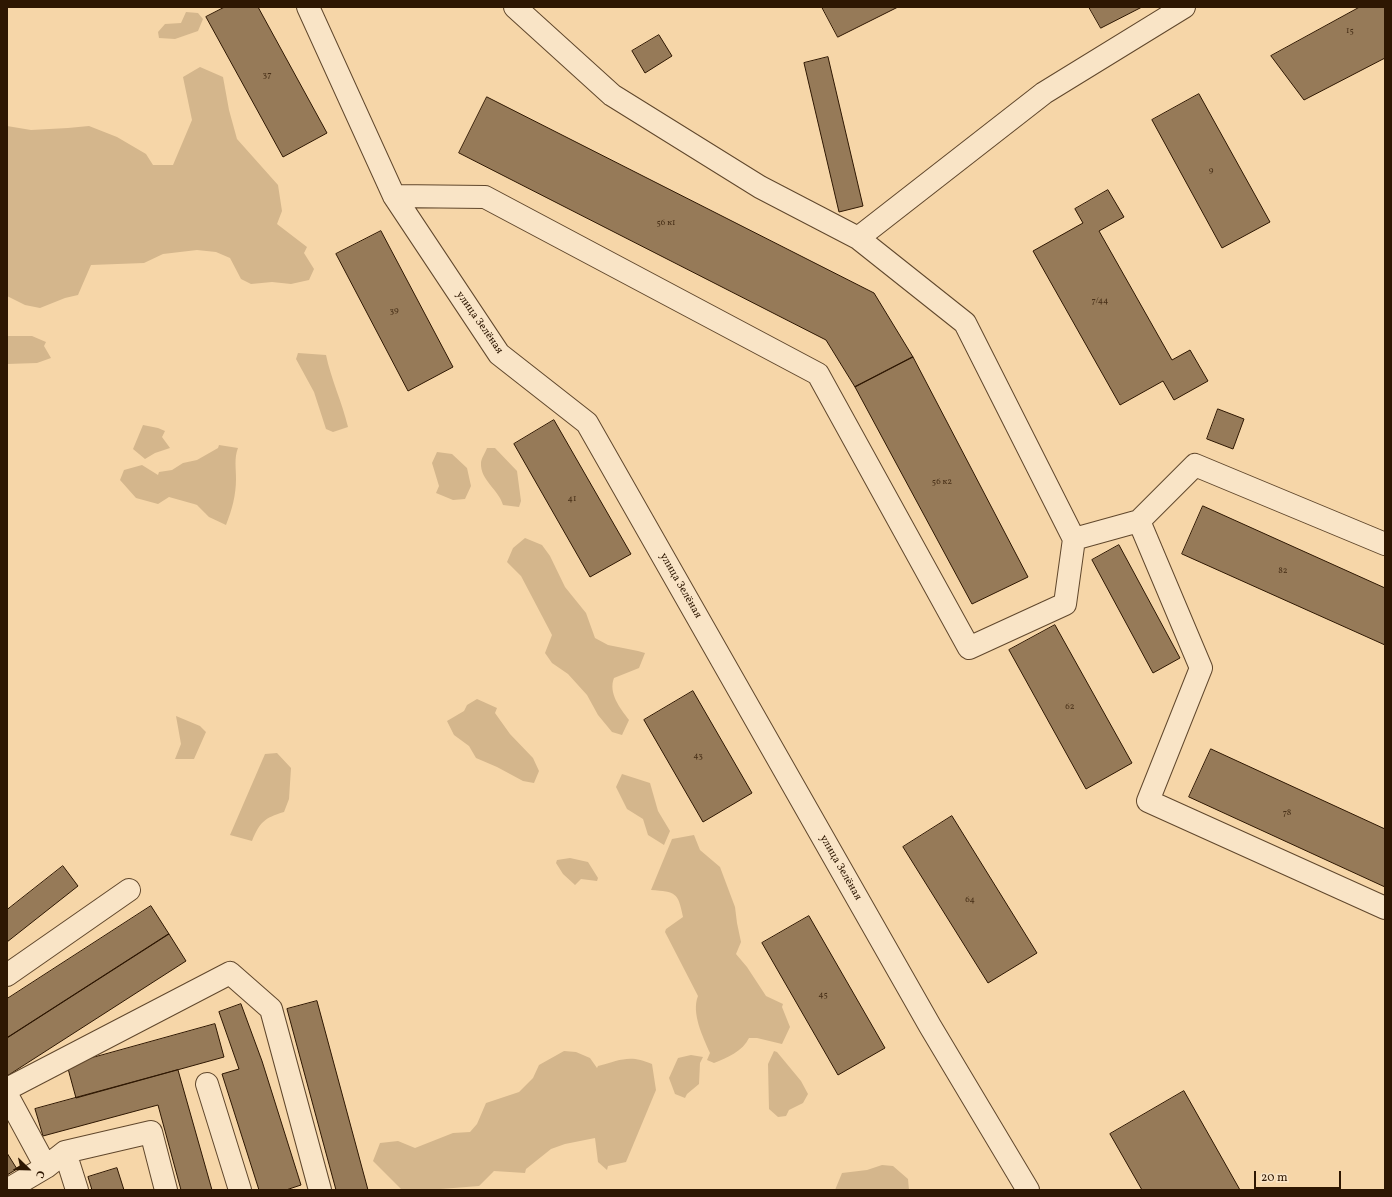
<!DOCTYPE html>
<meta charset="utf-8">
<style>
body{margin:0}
#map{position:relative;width:1392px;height:1197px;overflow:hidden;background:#f6d6a8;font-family:Vollkorn,serif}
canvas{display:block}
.frame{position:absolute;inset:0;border:8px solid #2e1702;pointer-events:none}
.north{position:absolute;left:8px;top:1149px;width:40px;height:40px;-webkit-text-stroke:3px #f9e4c6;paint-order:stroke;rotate:113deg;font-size:11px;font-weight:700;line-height:16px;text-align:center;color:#2e1702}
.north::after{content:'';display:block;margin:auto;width:14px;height:18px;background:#2e1702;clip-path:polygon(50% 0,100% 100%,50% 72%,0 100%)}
.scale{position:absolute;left:1254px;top:1171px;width:87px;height:18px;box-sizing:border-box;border:2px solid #2e1702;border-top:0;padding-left:5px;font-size:12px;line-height:14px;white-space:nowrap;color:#2e1702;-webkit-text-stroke:3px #f9e4c6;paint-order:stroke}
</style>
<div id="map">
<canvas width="1392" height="1197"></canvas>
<div class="frame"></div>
<div class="north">С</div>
<div class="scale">20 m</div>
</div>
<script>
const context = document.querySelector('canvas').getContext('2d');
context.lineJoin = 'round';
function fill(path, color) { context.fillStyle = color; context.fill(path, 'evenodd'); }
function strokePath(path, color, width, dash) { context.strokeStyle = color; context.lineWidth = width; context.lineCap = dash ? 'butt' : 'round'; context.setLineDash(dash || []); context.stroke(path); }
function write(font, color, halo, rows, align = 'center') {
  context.font = font + ' Vollkorn,serif'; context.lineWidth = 3; context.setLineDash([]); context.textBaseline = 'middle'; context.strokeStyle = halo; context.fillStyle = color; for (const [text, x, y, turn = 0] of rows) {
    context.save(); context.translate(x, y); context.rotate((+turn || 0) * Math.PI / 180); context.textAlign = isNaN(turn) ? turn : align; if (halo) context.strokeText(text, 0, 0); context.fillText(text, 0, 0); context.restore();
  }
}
fill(new Path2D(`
 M186,12l12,1 5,6 -5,12 -23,8 -16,-1 -1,-6 7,-8 16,-1z
 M200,67l23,10 6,33 8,29 41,46 4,26 -5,13 30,23 -3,6 10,16 -5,11 -18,4 -19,-2 -21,2 -10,-5 -11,-21 -14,-6 -19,-2 -34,4 -19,9 -53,2 -13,30 -13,3 -25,10 -15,-3 -18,-9v-170l24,4 37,-2 21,-2 28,11 29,17 7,11h20l19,-45 -9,-43z
 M7,336h25l14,6 -2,4 7,12 -14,5 -30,1z
 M298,353l28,2c5,24 16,47 22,72l-15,5 -7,-3 -12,-37 -18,-33z
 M143,425l15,3 7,3 -3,6 8,11 -15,5 -10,6 -12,-10z
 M219,445l19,3c-4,10 -2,20 -2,31 0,16 -4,31 -10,46l-17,-8 -12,-12 -3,-1 -25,-7 -11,7 -22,-6 -16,-18 4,-10 18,-5 16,10 1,-3 13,-2 11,-7 14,-3 21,-12z
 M487,448h8l22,23 4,30 -2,6 -16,-2c-4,-15 -23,-25 -22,-42 0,-4 4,-10 6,-15z
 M437,452l15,2 15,14 4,18 -6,13 -12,1 -17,-7 3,-7 -7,-23z
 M525,538l17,7 8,11 15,31 21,26 9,25 13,7 30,6 7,2 -6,15 -25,10c-6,15 6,30 15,42l-7,15 -10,-3 -14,-17 -11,-20 -19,-21 -16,-11 -7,-10 7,-18 -31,-59 -14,-14 6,-14z
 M477,699l20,9 -2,5 15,21 23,24 6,13 -5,12 -11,-2 -26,-14 -21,-9 -7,-12 -15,-11 -7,-14 17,-10 3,-6z
 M176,716l24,10 6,6 -12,27h-19l6,-15z
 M277,753l14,15 -2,31 -5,13c-20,6 -24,10 -32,29l-22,-6 35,-81z
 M622,774l28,9 8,28 12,20 -6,14 -16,-10 -5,-16 -16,-10 -11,-22z
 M694,835l6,15 20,17 15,40 2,16 4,19 -5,12 11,13 19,29 17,8 -1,3 8,20 -8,17 -25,-6h-8c-6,13 -22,20 -35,25l-7,-3 3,-7c-7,-16 -19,-40 -12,-57l-33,-64 1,-3 17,-12c-5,-25 -7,-25 -32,-27l21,-51z
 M570,858l18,4 10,16 -1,3 -16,-2 -6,6 -12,-11 -7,-11 1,-3z
 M564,1051l12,1 14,6 7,10 1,-2c22,-6 32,-12 54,-2l4,26 -30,72 -18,4 -1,4 -9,-8 -3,-24 -30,6 -14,5 -25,20 -1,4 -31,-2 -15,15 -51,4h-26l-29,-29 7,-18 18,-2 17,7 38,-15 17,-1 7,-8 9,-21 33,-11 14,-14 6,-13z
 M774,1051l3,1 24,29 7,13 -5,9 -14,7 -3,6 -8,1 -9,-8 -1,-45z
 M691,1055l12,2 -3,6 -1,21 -12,10 -2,4 -10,-4 -6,-16 9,-20z
 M882,1165l11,1 15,13 1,11h-74l7,-17 25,-3z`), '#d4b68c');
const building = new Path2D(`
 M225,7h33l69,126 -44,24 -77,-140z
 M822,7h76l-60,30z
 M1089,7h53l-41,21z
 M1360,7h25v51l-81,42 -33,-44z
 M659,35l13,21 -27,17 -13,-22z
 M828,57l35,149 -24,6 -35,-149z
 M1199,94l71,128 -48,26 -70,-128z
 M487,97l387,196 39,64 -58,30 -29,-47 -367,-187z
 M1108,190l16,27 -25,14 73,129 18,-10 18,31 -34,19 -11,-19 -43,24 -87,-154 50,-28 -8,-14z
 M381,231l72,136 -45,24 -72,-137z
 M913,357l115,220 -56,27 -117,-217z
 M1218,409l26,10 -11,30 -26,-10z
 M554,420l77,134 -41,23 -76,-133z
 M1203,506l182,82v57l-203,-91z
 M1119,545l61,113 -27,15 -61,-113z
 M1055,625l77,138 -46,26 -77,-139z
 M693,691l59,102 -49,29 -59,-102z
 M1211,749l174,80v58l-196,-90z
 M952,816l85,137 -49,30 -85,-136z
 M63,866l15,20 -71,56v-32z
 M151,906l18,28 -162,104v-39z
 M809,916l76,132 -47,27 -76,-132z
 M169,934l17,27 -179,115v-38z
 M317,1001l51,189h-32l-49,-181z
 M241,1004l21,57 39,124 -15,5h-27l-37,-116 17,-5 -20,-57z
 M215,1024l9,33 -148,41 -9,-33z
 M178,1070l34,120h-31l-23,-85 -115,31 -8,-27z
 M1184,1091l56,99h-98l-32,-56z
 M7,1153l10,16 -10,6z
 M117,1168l7,22h-32l-4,-13z`);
fill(building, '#967a58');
strokePath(building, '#2e1702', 1);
const minor = new Path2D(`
 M308,7l86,189 105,158 88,69 343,603 98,164
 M515,7l97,88 148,92 98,51 186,-145 140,-86
 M394,196l91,1 333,177 151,274 96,-44 9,-65 -109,-216 -107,-85
 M1139,521l62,147 -53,133 237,107
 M1074,539l65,-18 56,-56 190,79
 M7,975l122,-85
 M207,1084l33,106
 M7,1089l223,-116 41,36 49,181
 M7,1095l39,72
 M65,1152l12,38
 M7,1190l39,-23 19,-15 86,-20 15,58`);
strokePath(minor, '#60472c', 24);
strokePath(minor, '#f9e4c6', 22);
write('9px', '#483018', null, [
 ["15",1350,31],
 ["37",267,75],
 ["9",1211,171],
 ["56 к1",666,223],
 ["7/44",1100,301],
 ["39",394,311],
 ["56 к2",942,482],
 ["41",572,499],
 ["82",1283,571],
 ["62",1070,707],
 ["43",698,756],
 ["78",1287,813],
 ["64",970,900],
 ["45",823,995]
]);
write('11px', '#2e1702', '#f9e4c6', [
 ["улица Зелёная",479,323,55],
 ["улица Зелёная",680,586,60],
 ["улица Зелёная",840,868,60]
]);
</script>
